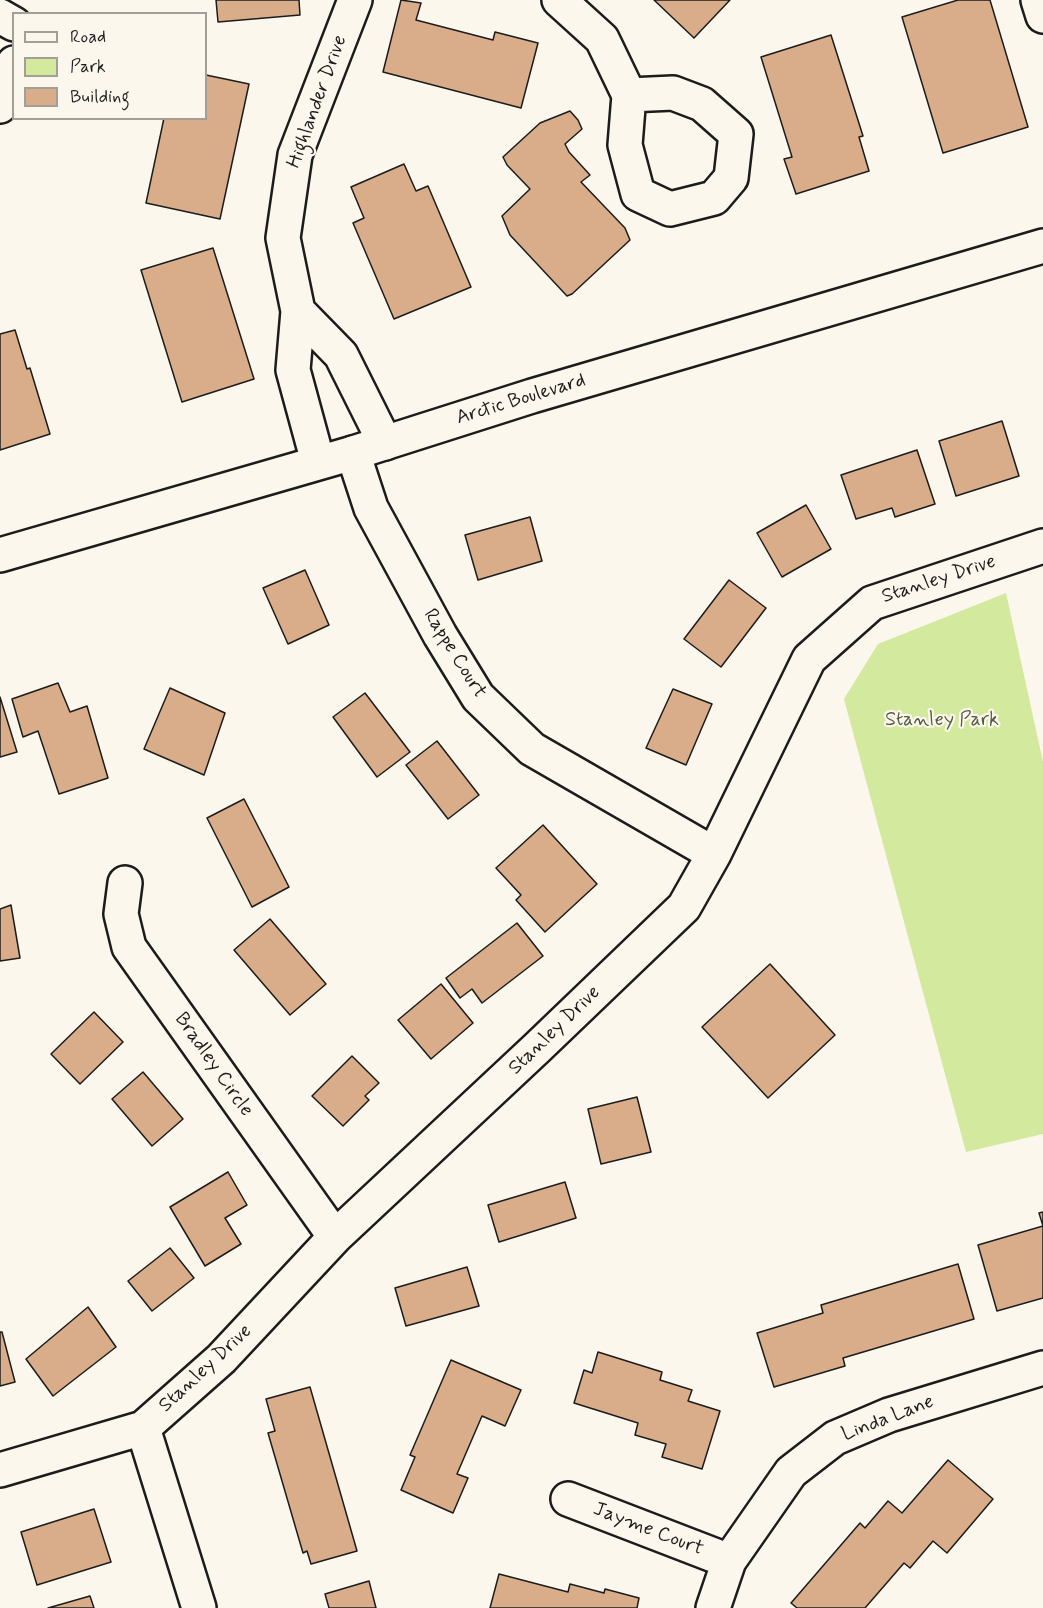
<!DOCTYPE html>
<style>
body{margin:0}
#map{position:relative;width:1043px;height:1608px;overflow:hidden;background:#fbf7ec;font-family:Mynerve,sans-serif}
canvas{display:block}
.legend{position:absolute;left:12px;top:12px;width:195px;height:108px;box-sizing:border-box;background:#fbf7ec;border:2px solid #a29f99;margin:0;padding:8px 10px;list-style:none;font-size:18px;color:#1c1c1c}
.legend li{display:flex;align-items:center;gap:12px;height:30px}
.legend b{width:30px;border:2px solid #a29f99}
</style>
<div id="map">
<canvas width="1043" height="1608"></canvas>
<ul class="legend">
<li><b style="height:8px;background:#fbf7ec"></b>Road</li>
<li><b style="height:16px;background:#d2e99e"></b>Park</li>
<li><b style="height:16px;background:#d9ad8a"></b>Building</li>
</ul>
</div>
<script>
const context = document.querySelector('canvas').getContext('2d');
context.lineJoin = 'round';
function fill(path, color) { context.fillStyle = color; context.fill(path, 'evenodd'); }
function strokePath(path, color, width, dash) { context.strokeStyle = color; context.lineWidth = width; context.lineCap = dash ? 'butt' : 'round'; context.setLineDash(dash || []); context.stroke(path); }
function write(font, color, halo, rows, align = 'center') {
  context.font = font + ' Mynerve,sans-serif'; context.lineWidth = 4.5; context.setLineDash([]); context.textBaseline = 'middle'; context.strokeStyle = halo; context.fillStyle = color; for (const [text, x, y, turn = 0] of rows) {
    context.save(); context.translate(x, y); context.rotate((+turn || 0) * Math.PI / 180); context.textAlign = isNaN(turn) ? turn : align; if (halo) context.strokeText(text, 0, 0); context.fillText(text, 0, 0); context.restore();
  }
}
fill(new Path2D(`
 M1006,593l37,169v372l-77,18 -122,-453 34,-55z`), '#d2e99e');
const building = new Path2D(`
 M216,0h83l1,15 -82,7z
 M401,0l20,3 -5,17 77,20 2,-8 43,11 -17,65 -138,-36z
 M654,0h76l-36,38z
 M958,0h32l38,127 -85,26 -41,-136z
 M831,35l32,101 -4,1 10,34 -73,23 -12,-35 8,-2 -31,-100z
 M206,75l43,9 -29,135 -74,-16 18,-85h42z
 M570,111l8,9 4,9 -17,15 4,8 21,23 -9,7 44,46 5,12 -58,54 -5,2 -57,-61 -8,-19 28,-27 -23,-24 -4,-8 37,-34z
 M404,164l12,27 12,-5 43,101 -77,32 -41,-96 11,-5 -13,-31z
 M213,248l41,131 -72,23 -41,-132z
 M15,330l12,39 3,-1 20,66 -50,16v-116z
 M1002,421l17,55 -63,20 -17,-55z
 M917,450l18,54 -40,13 -3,-9 -36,11 -15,-44z
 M806,505l25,44 -49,28 -25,-44z
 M530,517l12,44 -64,19 -13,-45z
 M305,570l24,55 -41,19 -25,-56z
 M729,580l37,28 -45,59 -37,-28z
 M58,683l12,29 17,-6 21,72 -49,16 -21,-63 -15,6 -11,-38z
 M170,688l55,25 -21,62 -60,-26z
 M673,689l39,15 -26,61 -40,-17z
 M365,693l45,59 -33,25 -44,-60z
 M0,697l17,55 -17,5z
 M437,741l42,54 -31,24 -42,-54z
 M244,799l45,88 -37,20 -45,-89z
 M543,825l54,59 -52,48 -29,-32 5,-5 -25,-27z
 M11,905l9,53 -20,3v-52z
 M270,919l56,65 -36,31 -56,-65z
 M517,923l26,33 -61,47 -10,-14 -12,9 -14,-20z
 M770,964l65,71 -67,63 -66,-71z
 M441,984l32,39 -42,36 -33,-39z
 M94,1012l29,30 -43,42 -29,-30z
 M352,1056l27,27 -14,13 4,4 -26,26 -31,-30z
 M143,1072l40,47 -31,27 -40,-47z
 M637,1097l14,55 -50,12 -13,-55z
 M228,1172l19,33 -22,13 16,26 -36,22 -35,-59z
 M565,1182l11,36 -77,24 -11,-37z
 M1043,1212v86l-46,13 -19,-66 65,-19 -4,-13z
 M170,1248l24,30 -42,33 -24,-30z
 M958,1264l16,55 -131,39 2,8 -71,21 -17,-54 66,-20 -2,-8z
 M467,1267l12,39 -73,20 -11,-38z
 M88,1307l28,40 -63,49 -27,-37z
 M0,1332h2l13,50 -15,4z
 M598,1352l64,20 -2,8 32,10 -4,11 32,10 -18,58 -40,-12 4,-13 -31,-9 3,-12 -64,-20 10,-33 8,3z
 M451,1360l70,30 -16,36 -23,-10 -25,58 11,4 -15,35 -52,-23 14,-33 -5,-2z
 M310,1387l47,164 -46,13 -4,-13 -4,2 -35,-120 7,-2 -9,-32z
 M948,1460l45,39 -46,54 -14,-12 -23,27 -6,-5 -39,45h-68l-6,-5 69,-80 5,5 23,-27 14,12z
 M94,1509l17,53 -74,23 -16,-53z
 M499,1574l69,18 2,-8 34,9 1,-4 34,9 -2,10h-147z
 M369,1581l7,27h-47l-4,-14z
 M90,1596l4,12h-46z`);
fill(building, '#d9ad8a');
strokePath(building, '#1c1c1c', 1.5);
const minor = new Path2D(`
 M559,0l43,39 27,56 -4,50 13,49 32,15 44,-11 17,-20 5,-44 -34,-30 -29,-11 -44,2
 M1038,0l5,16
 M0,16l14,8
 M0,106l14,-43
 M298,311l43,44 44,88
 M353,453l18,55 69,127 38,62 54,52 182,105
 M318,462l-25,-92 5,-59 -15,-73 12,-83 60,-155
 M125,883l-4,31 8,33 206,290
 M143,1428l56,180
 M0,1470l143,-42 78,-69 114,-122 202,-189 147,-141 30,-53 95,-195 63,-56 171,-57
 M568,1499l161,62
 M713,1608l16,-47 62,-89 44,-34 54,-23 154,-47`);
const major = new Path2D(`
 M0,555l353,-102 179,-57 511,-150`);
strokePath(minor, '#1c1c1c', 38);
strokePath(major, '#1c1c1c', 38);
strokePath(minor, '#fbf7ec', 33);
strokePath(major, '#fbf7ec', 33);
write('20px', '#1c1c1c', '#fbf7ec', [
 ["Highlander Drive",318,102,-70],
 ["Arctic Boulevard",521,400,-17],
 ["Stanley Drive",939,580,-18],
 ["Rappe Court",454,654,58],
 ["Stanley Drive",555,1031,-44],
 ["Bradley Circle",213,1065,55],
 ["Stanley Drive",206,1369,-43],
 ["Linda Lane",888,1419,-21],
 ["Jayme Court",648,1530,21]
]);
write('20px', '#535a43', '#fbf7ec', [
 ["Stanley Park",942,721]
]);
</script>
